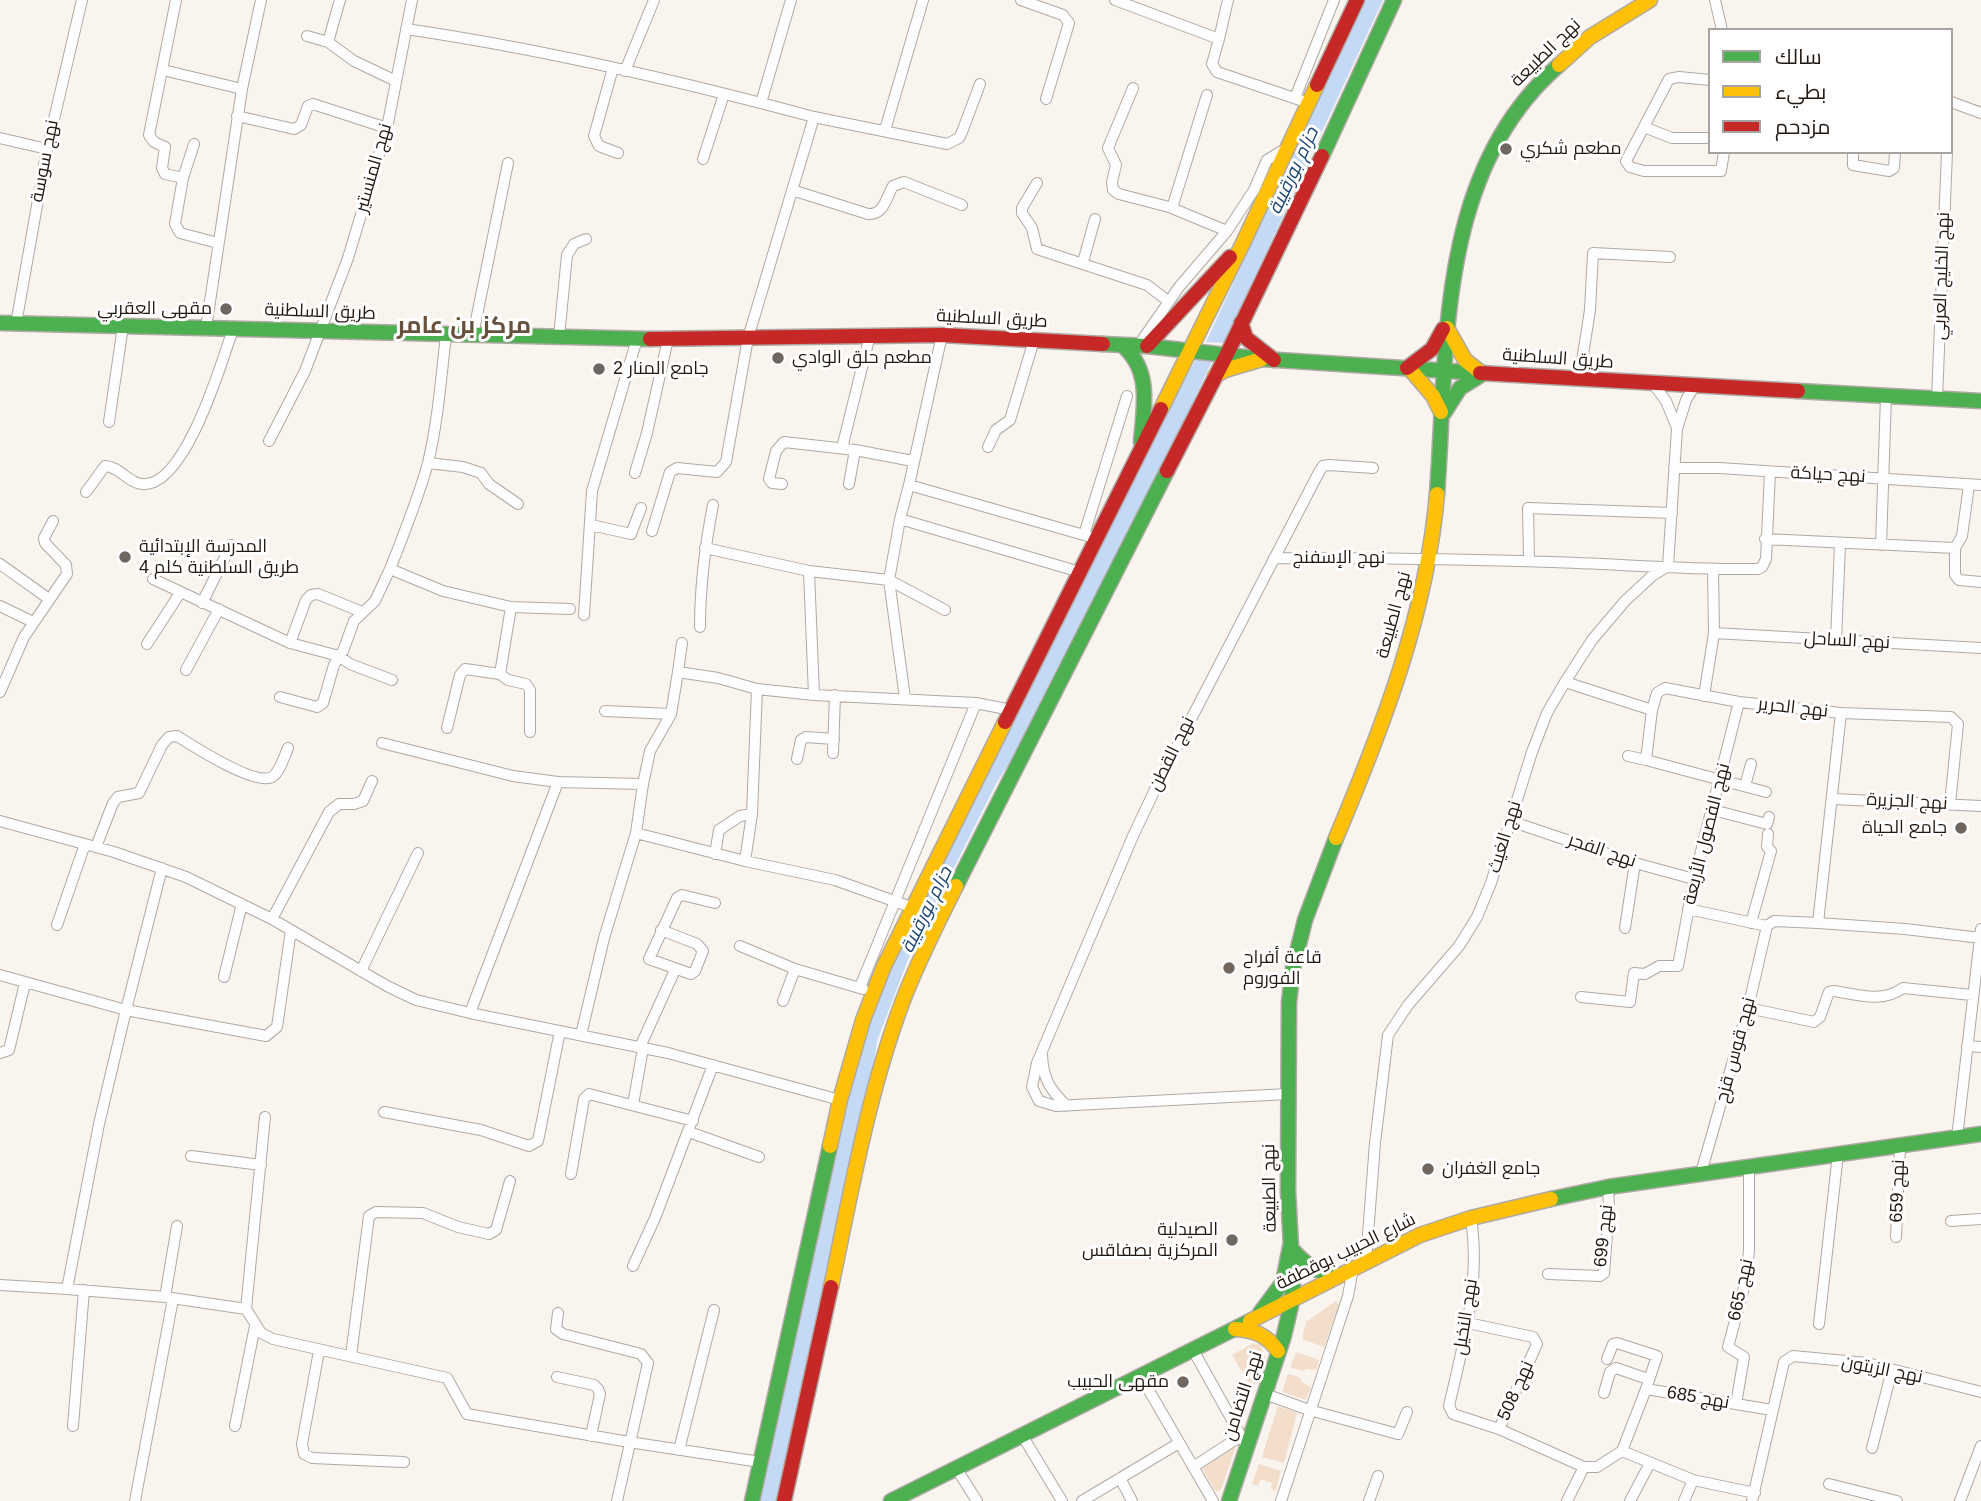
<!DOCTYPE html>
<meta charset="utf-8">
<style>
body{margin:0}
#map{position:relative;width:1981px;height:1501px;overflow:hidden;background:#faf4ef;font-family:Helvetica,Cairo,sans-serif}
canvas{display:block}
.legend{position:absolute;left:1708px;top:28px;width:245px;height:126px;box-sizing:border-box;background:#fff;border:2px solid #a7a3a0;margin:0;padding:9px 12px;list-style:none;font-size:21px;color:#231911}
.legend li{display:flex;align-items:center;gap:14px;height:35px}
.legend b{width:35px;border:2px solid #a7a3a0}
</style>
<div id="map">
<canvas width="1981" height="1501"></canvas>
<ul class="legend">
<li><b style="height:9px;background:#4caf50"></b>سالك</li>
<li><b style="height:9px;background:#ffc107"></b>بطيء</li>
<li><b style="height:9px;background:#c62828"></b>مزدحم</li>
</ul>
</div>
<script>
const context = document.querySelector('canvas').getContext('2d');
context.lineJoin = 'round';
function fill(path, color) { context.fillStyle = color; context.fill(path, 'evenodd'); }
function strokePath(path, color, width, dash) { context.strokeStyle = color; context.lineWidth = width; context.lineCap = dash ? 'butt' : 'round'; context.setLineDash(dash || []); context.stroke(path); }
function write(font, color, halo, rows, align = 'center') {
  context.font = font + ' Helvetica,Cairo,sans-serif'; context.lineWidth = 6; context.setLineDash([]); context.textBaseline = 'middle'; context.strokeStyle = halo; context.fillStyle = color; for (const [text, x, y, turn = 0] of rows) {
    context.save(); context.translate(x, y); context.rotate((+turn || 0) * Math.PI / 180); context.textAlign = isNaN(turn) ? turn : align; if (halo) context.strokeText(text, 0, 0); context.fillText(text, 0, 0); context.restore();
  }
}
fill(new Path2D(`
 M1336,1301l3,4 -15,42 -22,-8 4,-17z
 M1253,1343l7,2 6,12 -13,33 -21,-35z
 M1296,1352l23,8 -3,10 -8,-1 -6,2 -12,-4z
 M1288,1374l11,3 4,6 8,4 -5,13 -24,-8z
 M1278,1406l19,7 -13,50 -22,-6z
 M1235,1445l1,1 -15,44 -5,2 -15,-26z
 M1259,1464l22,7 -5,20 -5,-2 1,-6 -11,-4 -3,7 -6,-2z`), '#f3ddcb');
fill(new Path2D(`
 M1364,0h19l-159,343 -18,-1z
 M1196,359l16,2 -32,68 -152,306 -31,47 -88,175 -32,84 -6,41 -93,419h-20l103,-456 37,-92 265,-533z`), '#c3d9f5');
const street = new Path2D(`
 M176,0l-27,135 5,7 11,5 -3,21 3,6 18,4 -8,46 5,9 38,10
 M1021,0l42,15 6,8 -23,76
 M1115,0l104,39 9,-39
 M1715,0l7,30
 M406,29c137,20 274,52 408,88l-66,221 -22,124 -9,10 -40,-4 -7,4 -18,59
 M307,36l21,6 26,19 42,20
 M1219,39l-7,25 5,8 92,31
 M328,42l12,-42
 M613,68l-19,68 5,10 19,7
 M163,70l79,19
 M625,71l29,-71
 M1710,80l-31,-3 -10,2 -43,82 4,6 14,4h77l3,-19
 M1133,88l-25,60 8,17 -4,17 1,8 6,4 50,13 58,24
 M1295,98l39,-98
 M1951,102l30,11
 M761,103l30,-103
 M237,116l57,13 7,-4 7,-19 5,-2 74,24
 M814,117l133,27 12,-6 3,-6 18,-48
 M1644,127l28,11h38
 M885,130l38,-130
 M0,138l47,11
 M1853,152v13l36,6 5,-3 1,-16
 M703,159l21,-65
 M183,178l11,-34
 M1037,183l-15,25v5l10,15 5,21 110,36 21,16
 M792,190l76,24c16,1 18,-16 25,-28l11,-4 58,23
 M1172,208l35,-113
 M1083,262l12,-43
 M16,324l31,-175 35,-149
 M206,328l36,-239 19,-89
 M446,335c-5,43 -8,86 -18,128 -10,36 -24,71 -38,106l53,22 68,16 -11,67 8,6 18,4 4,6v42
 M473,335l35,-172
 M942,335l-33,150 -9,34 180,53
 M559,337l8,-82 7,-11 12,-5
 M1138,346l41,-59 48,-56 27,-41 13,-30 20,-12
 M1579,380l11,-70 3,-57 77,4
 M1654,385l12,16 11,27
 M1937,399l10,-247
 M109,422l14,-96
 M269,441l36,-70 43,-113 39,-130 25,-128
 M988,447l8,-17 14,-10 24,-80
 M842,448l28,-113
 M428,463l35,4 18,6 8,11 29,20
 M1674,468h45l262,17
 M635,473l12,-40 21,-94
 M782,484l-10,-1 -3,-4 7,-28 8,-9 71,8 58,11
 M849,484l6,-34
 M909,485l189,54
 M1969,485l-7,51 -7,12v27l4,5 22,2
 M86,492l19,-26c14,0 23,17 37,18 43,5 80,-123 91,-155
 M591,525l40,9 10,-26
 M1084,535l43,-139
 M1765,539l190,9
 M1881,545l5,-149
 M705,548l104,23
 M1274,558c92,0 184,1 277,4 68,2 138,8 207,7l4,-2 4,-8 4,-87
 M1529,561l-1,-53 144,5
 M0,564l49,35
 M153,579l137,64 49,13 4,-5 11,-30 21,-20 15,-32
 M889,580l16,118
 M889,580l56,30
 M202,603l29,-58
 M0,606l33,16
 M511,607l59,2
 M584,615l8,-124 45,-152
 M700,627c0,-42 5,-81 13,-122
 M1714,633l267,15
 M1836,641l4,-97
 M290,643l16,-43 5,-5 7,-1 44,18
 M147,644l33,-51
 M186,670l33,-61
 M678,672l4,-29
 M1565,682l87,28 5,-17 8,-5 74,14 102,11 110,4 7,7 -8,80
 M0,692l24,-55 43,-63 -1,-9 -21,-22 -1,-5 9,-17
 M814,695l-5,-124 80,9 11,-61
 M1704,696l10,-63 -1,-63
 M280,697l37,10 6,-4 11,-38 5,-9 11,8 42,16
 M1652,710l-6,50 120,32
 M605,711l66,3
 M447,728l13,-53 5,-6 35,5
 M382,743l131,33 45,6
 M833,753l2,-58
 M1628,756l18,4
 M797,759l4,-19 5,-3 28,2
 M1745,786l6,-22
 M1833,799l148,7
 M1713,810l54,14 2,-7
 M0,821l114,31 72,25 86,42 115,67 29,14 54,13 198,40 172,47
 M1510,821l125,42 59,16
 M636,833l109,28 7,-47 5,-125
 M96,847l17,-44 5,-6 21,-4 23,-48 7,-8 8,-1c16,10 78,50 95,41 8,-5 12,-20 16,-29
 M715,854l4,-24 21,-14 12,-2
 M745,861l90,19 76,27
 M1688,909l79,17 7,-5 44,2 87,6 76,9
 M272,919l57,-107 10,-8h15l9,-3 9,-20
 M1751,923l20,-72 -4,-4 1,-13
 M1818,923l23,-210
 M57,925l28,-81
 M1625,928l10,-65
 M661,930l36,14 6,7 -8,20 -4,3 -42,-15 28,-61 5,-3 33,8
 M740,946l55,23
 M361,971l57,-118
 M0,975l126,35 36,-142
 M224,977l18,-73
 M860,987l116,-284
 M1581,997l49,5 4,-29 11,1 14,-8h19l16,-87 45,-177
 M783,1001l12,-32 68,20
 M1748,1008l66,14 6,-5 9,-25 5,-1c24,4 49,12 69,-3l69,7
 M470,1013l88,-231 85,2 7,-33 21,-37 7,-42 40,6 39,11 57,6 162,8 35,7
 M581,1035l23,-97 32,-105 7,-49
 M1967,1046l14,1
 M640,1047l35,-77
 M0,1053l9,-3 16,-67
 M1042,1055c1,24 8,35 25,51
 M1288,1094l-232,12 -17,-5 -7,-14 5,-24 96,-227 26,-55 160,-309 4,-6 6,-1 44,3
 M633,1105l10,-57
 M384,1112l97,18 48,16 9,-5 22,-110
 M265,1117l-19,192 15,24 12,6 174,39 20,36 162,28 131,20
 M689,1132l70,25
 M1957,1138l24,-209
 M191,1156l70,9
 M1701,1173l47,-165 19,-82
 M571,1174l13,-75 5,-5 104,27
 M1471,1218c10,65 -8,126 -22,188l4,8 46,15 85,38
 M1951,1221l30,-2
 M1896,1237l4,-92
 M1366,1261l9,-118 13,-108 20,-30 51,-59 18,-29 14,-34 41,-131 15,-39 18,-31 27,-42 33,-39 27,-25 16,-10 9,-137 9,-29 8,-13
 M633,1266l22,-48 58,-153
 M1548,1274l52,2 4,-3 5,-65 -1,-21
 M0,1285l67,4
 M165,1297l12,-71
 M246,1309l-81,-12 -98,-8 32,-165 27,-114 140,26 11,-9 14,-97
 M558,1313l-2,16 7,5 78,20 7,9 -31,138
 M1468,1323l65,14 4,7 -38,85
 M1819,1324l19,-170
 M1193,1350l54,97
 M319,1351l-17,93 2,10 8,4 92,4
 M351,1356l18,-140 7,-4 47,1 35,14 31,7 7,-4 14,-49
 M1607,1359l6,-15 4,-1 40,13 -11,33
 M1140,1375l73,126
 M557,1377l37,8 4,4 2,5 -9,42
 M1604,1393l6,-21 6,-4 32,11
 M1265,1394l44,16 89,24 9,-22
 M1736,1404l8,-47 -16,-10 18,-67 3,-30v-84
 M73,1426l11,-136
 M235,1426l20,-100
 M1022,1435l40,66
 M1872,1448l20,-78
 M679,1450l35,-140
 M1622,1451l71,29 62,13
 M1193,1467l48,-31
 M956,1468l21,33
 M1120,1478l12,23
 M1829,1484l68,17
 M135,1501l38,-202
 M1082,1501l97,-58
 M1281,1501l67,-205 5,-28
 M1369,1501l9,-25
 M1567,1501l17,-34h13l25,-16 24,-62 126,21
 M1630,1501l20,-38
 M1684,1501l9,-21
 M1752,1501l32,-139 9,-6 74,7 114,29
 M1960,1501l21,-55`);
const fast = new Path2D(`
 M1322,156l72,-156
 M0,323l650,16
 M1103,344l44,2 115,13 218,14
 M1122,345c30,25 22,62 19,97
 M1798,391l183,10
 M1444,413l16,-25 24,-15
 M1437,494c11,-147 -1,-323 122,-429
 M956,886l211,-415
 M1551,1199l57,-12 373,-53
 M1290,1247c14,16 27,27 48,29
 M1260,1313l23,-31 7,-35
 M752,1501l78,-355
 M891,1501l359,-180
 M1229,1501l54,-162 8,-33 2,-22 -5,-93 1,-189 4,-34 12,-48 31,-82`);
const slow = new Path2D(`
 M1559,65l31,-28 60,-37
 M1447,328l18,32 15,12
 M1409,368l24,28 8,16
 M1215,376l10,-6 37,-11
 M1161,409l82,-166 74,-158
 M1336,838c46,-109 91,-225 101,-344
 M830,1146l10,-46 23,-80 21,-54 121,-244
 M831,1287c20,-95 37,-193 71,-284 15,-40 35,-79 54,-117
 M1250,1321l170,-86 51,-17 80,-19
 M1235,1329c19,1 32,6 43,22`);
const jam = new Path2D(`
 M1317,85l40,-85
 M1241,323l5,15 28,22
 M650,339l292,-4 161,9
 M1147,346l83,-89
 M1407,368l25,-19 11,-20
 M1480,373l318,18
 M1167,471l60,-117 95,-198
 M1005,722l156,-313
 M784,1501l47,-214`);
strokePath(street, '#b0a9a3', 12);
strokePath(fast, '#b0a9a3', 17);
strokePath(slow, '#b0a9a3', 17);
strokePath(jam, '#b0a9a3', 17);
strokePath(street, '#fefdfd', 10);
strokePath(fast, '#4caf50', 14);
strokePath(slow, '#ffc107', 14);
strokePath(jam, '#c62828', 14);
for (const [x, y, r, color] of [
 [1506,149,7,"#6e665f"],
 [226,309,7,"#6e665f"],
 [778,358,7,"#6e665f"],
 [599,369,7,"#6e665f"],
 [125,557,7,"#6e665f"],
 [1961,828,7,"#6e665f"],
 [1229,968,7,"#6e665f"],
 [1428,1169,7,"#6e665f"],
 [1232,1240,7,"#6e665f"],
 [1183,1382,7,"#6e665f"]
]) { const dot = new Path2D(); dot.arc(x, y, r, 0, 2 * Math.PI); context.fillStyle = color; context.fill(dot); strokePath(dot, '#fff', 2.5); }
write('18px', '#231911', '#fff', [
 ["نهج الطبيعة",1546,53,-44],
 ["نهج سوسة",45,161,-79],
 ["نهج المنستير",374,168,-74],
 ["نهج الخليج العربي",1942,276,-88],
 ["طريق السلطنية",320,312,2],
 ["طريق السلطنية",992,319,3],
 ["طريق السلطنية",1558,359,4],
 ["نهج حياكة",1828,475,3],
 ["نهج الإسفنج",1339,558],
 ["نهج الطبيعة",1394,615,-75],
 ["نهج الساحل",1847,641,3],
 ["نهج الحرير",1793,708,6],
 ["نهج القطن",1172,754,-64],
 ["نهج الجزيرة",1907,802,3],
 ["نهج الفصول الأربعة",1707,834,-76],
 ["نهج الغيث",1505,837,-73],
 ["نهج الفجر",1602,851,19],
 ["نهج قوس قزح",1736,1050,-75],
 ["نهج الطبيعة",1270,1188,-91],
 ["نهج 659",1898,1191,-88],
 ["نهج 699",1604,1236,-84],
 ["شارع الحبيب بوقطفة",1346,1252,-26],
 ["نهج 665",1741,1290,-78],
 ["نهج النخيل",1466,1317,-81],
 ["نهج الزيتون",1882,1370,11],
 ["نهج 508",1516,1391,-66],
 ["نهج التضامن",1243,1396,-72],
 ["نهج 685",1698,1398,10]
]);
write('18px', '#231911', '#fff', [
 ["مطعم شكري",1520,149],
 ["مقهى العقربي",212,309,"right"],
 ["مطعم حلق الوادي",792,358],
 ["جامع المنار 2",613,369],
 ["المدرسة الإبتدائية",139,547],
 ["طريق السلطنية كلم 4",139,568],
 ["جامع الحياة",1947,828,"right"],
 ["قاعة أفراح",1243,958],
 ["الفوروم",1243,979],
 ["جامع الغفران",1442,1169],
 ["الصيدلية",1218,1230,"right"],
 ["المركزية بصفاقس",1218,1251,"right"],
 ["مقهى الحبيب",1169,1382,"right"]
], 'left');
write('italic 19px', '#174376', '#fff', [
 ["حزام بورقيبة",1294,171,-65],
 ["حزام بورقيبة",927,910,-64]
]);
write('bold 24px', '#67503c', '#fff', [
 ["مركز بن عامر",464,326]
]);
</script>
